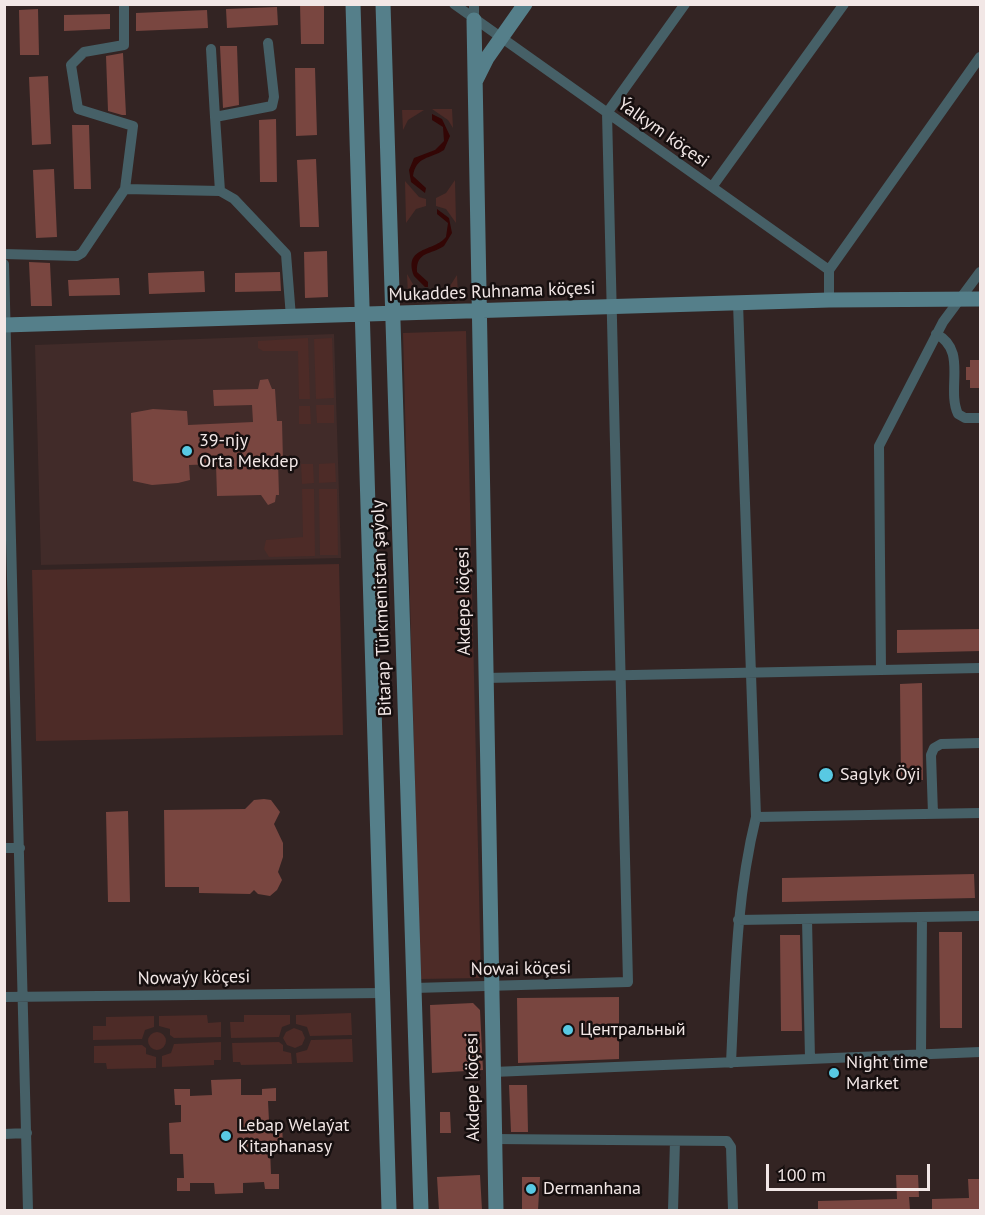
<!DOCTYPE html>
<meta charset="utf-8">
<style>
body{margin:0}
#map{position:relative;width:985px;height:1215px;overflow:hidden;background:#332423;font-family:"PT Sans",sans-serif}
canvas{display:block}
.frame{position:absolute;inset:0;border:6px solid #f2e7e6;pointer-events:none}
.scale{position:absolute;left:766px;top:1164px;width:164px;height:27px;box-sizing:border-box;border:3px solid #f2e7e6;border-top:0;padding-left:8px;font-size:18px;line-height:21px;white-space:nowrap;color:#f2e7e6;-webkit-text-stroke:4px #160f0f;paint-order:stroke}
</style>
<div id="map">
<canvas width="985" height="1215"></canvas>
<div class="frame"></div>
<div class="scale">100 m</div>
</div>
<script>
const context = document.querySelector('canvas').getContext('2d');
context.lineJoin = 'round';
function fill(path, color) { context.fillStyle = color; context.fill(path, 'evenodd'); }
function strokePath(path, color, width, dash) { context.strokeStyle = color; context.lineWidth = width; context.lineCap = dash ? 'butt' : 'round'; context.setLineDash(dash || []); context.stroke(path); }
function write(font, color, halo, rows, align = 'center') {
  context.font = font + ' "PT Sans",sans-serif'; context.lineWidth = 5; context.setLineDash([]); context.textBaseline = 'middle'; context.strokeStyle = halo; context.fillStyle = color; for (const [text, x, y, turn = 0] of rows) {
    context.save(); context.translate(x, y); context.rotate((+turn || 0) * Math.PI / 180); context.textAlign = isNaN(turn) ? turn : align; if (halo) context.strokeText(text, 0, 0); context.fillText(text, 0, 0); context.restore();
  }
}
fill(new Path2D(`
 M334,334l7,224 -300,7 -6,-220z`), '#412b29');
fill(new Path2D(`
 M432,109h20l1,19 -5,-8z
 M402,110h22l-16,10 -5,10z
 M455,180l1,43 -10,-14 -10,-3v-8l10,-5z
 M405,181l14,16 7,2v7l-10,3 -10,14z
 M407,274l7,12 17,10h-23z
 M457,275l1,20h-23l13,-6z
 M466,331l15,647 -61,1 -17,-646z
 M308,338l2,61h-11l-1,-48h-35l-5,-3v-7z
 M332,338l2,60 -18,1 -2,-60z
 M316,405h18v18h-17z
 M299,406h11l1,18h-12z
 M335,463l1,19 -17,1v-19z
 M301,464h12l1,19 -12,1z
 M302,489h12l1,67 -46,1 -5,-8 2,-9 37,-3z
 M319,489h18l1,66h-18z
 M339,564l4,171 -307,6 -4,-171z
 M351,1013l1,22 -42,1 -3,-9 -11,-3v-9z
 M207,1015l1,8 13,-1v15l-47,1 -4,-3v-6l-11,-3v-10z
 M244,1015h46v9l-8,3 -3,10 -48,1 -1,-16h14z
 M154,1016v11l-9,3 -3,9 -49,1v-14h13v-9z
 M294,1028l8,3 3,7 -3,7 -7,3 -8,-3 -4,-7 3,-6z
 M148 1041a9 9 0 1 1 18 0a9 9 0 1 1-18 0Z
 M352,1039l1,23 -56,1 -1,-10 11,-3 4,-10z
 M221,1042v18h-7v5l-52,2v-11l9,-3 3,-9z
 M279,1042l4,3v6l8,2 1,11 -51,1 -1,-3h-7l-1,-19z
 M142,1045l4,3v6l10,3v11l-49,1 -1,-6h-12v-17z`), '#4d2b27');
fill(new Path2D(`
 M432,114l10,5 8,17 -6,14c-14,9 -28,6 -31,26l13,12 -1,5 -14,-11 -2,-12 5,-12 21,-8 9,-9 -1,-14 -11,-7z
 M437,209l12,9 3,15 -8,13c-13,9 -28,5 -27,26l11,10v5h-3l-11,-11c-11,-30 20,-24 32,-39l2,-14 -11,-9z`), '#330605');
fill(new Path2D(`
 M300,4h24v40h-23z
 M277,7l1,18 -51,3 -1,-19z
 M38,9l1,46h-19l-1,-45z
 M207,10l1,18 -72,3v-18z
 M110,14v15l-46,2v-16z
 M220,46h17l2,59 -16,3z
 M123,53l3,62h-4l-14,-4 -2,-55z
 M295,68h20l2,67 -21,1z
 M48,76l3,68 -19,1 -3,-68z
 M276,119l1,63h-17l-1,-62z
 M72,125h17l2,64h-17z
 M316,159l3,68h-19l-3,-67z
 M54,169l3,68 -21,1 -3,-68z
 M327,251l1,46 -23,1 -1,-46z
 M29,262l21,1 2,43h-21z
 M204,271l1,21 -56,2 -1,-21z
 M280,272l1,19 -46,1v-19z
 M119,278l1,17 -51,1 -1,-16z
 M970,360h11v28h-11v-8h-4v-13h4z
 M268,379l4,10h3l2,32h5l1,40h-5l1,34h-3l-1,7 -7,3 -7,-10 -44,1 -1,-32 -27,1 1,15 -12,3 -26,2 -19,-4 -2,-68 22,-4 34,2 1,14 65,-3 -1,-17 -38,1 -1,-16 45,-1 2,-9z
 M981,629v22l-84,2v-23z
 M922,683l1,97h-22l-1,-96z
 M264,799l7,1 9,12 -6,12 9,19v14l-5,15 4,8 -5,10 -7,6 -12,-2 -4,-4 -4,4 -51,-1v-6h-34l-1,-77 81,-1 9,-9z
 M128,811l2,91h-22l-2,-90z
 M974,874l1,24 -193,4v-24z
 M939,932h23v96h-22z
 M780,935h20l2,96h-21z
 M619,997v62l-101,4 -1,-65z
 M473,1003l7,7 3,60 -51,3 -2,-68z
 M241,1079v16h21v-6l14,-1v13h-8l1,20 13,-1 1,29h-13l1,25h8v15h-14l-1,-7 -21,1v10l-28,1 -1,-11h-24v8h-13v-13h7l-1,-24h-13l-1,-31 12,-1v-17h-6l-1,-16h16v7l22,-1 -1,-15z
 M509,1085h18l1,47h-17z
 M440,1112h10l1,21h-11z
 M480,1175l2,35h-43l-2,-33z
 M896,1175h22l1,22h-10l1,13h-92v-9l79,-2z
 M522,1177h18l-2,33h-16z
 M968,1179h13v31h-49v-11l37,-1z`), '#794640');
strokePath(new Path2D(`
 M454,4l375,266v30
 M474,4v16
 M211,49l4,68
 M712,187l132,-183
 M125,189l95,2 14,8 52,55 5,63
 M220,191l-5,-74 57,-11 2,-9 -6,-54
 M4,254l73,2 5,-3 43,-64 8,-63 -55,-17 -7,-44 13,-13 40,-7v-41
 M4,264l24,946
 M829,270l151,-213
 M738,303l18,514 224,-4
 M936,334c32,16 10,54 22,80l7,4h15
 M881,670l-2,-224 64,-124 37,-50
 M485,678l495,-10
 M933,814l-2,-59 3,-7 7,-4 39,-1
 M4,848h16
 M807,919l3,140
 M738,920l242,-4
 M414,988l214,-6 -21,-869 78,-109
 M4,997l379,-4
 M921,1055l1,-138
 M731,1063c4,-83 5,-165 25,-246
 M493,1072l487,-20
 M4,1134l23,-1
 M494,1139l233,2 4,6 2,63
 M673,1210l2,-69`), '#466067', 10);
strokePath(new Path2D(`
 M353,4l36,1206
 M383,4l38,1206
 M474,20l22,1190
 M476,80l11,-22 38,-54
 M4,325l825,-25 151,-1`), '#557f8a', 15);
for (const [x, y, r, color] of [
 [187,451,6,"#58c9e3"],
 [826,775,8,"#58c9e3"],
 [568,1030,6,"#58c9e3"],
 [834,1073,6,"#58c9e3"],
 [226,1136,6,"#58c9e3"],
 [531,1189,6,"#58c9e3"]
]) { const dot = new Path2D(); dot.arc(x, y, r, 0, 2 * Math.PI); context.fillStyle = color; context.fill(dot); strokePath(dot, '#160f0f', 2); }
write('18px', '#f2e7e6', '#160f0f', [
 ["Ýalkym köçesi",663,133,35],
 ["Mukaddes Ruhnama köçesi",492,292,-2],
 ["Akdepe köçesi",464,601,-91],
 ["Bitarap Türkmenistan şaýoly",382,608,-92],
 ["Nowai köçesi",521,969,-1],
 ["Nowaýy köçesi",194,978,-1],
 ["Akdepe köçesi",473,1087,-91]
]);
write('18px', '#f2e7e6', '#160f0f', [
 ["39-njy",199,441],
 ["Orta Mekdep",199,462],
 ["Saglyk Öýi",840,775],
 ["Центральный",580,1030],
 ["Night time",846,1063],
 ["Market",846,1084],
 ["Lebap Welaýat",238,1126],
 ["Kitaphanasy",238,1147],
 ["Dermanhana",543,1189]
], 'left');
</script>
